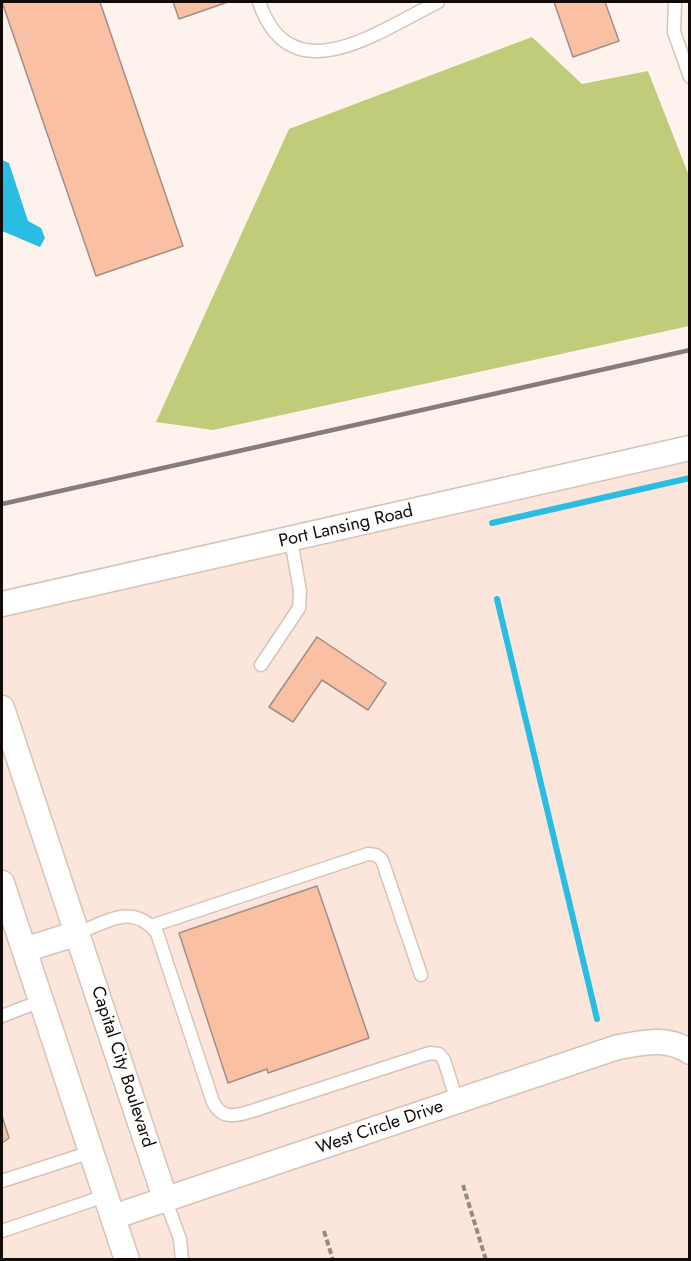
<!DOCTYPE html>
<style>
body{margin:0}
#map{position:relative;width:691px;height:1261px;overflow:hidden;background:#fef2ec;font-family:Jost,sans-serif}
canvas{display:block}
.frame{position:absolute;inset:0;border:3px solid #120b08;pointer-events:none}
</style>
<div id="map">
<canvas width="691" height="1261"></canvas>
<div class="frame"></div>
</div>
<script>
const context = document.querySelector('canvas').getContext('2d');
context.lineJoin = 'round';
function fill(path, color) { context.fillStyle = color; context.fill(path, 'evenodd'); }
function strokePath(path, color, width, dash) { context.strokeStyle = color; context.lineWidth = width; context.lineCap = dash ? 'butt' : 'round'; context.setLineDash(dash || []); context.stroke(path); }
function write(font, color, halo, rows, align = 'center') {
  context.font = font + ' Jost,sans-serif'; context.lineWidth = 4.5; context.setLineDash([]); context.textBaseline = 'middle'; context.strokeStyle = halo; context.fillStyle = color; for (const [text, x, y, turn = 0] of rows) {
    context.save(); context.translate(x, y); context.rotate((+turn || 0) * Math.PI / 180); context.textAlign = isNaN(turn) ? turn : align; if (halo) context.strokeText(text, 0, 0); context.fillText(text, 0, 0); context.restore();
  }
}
fill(new Path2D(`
 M689,460v799h-687v-644z`), '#fce5db');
fill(new Path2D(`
 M532,37l50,47 66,-13 41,105v150l-476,104 -57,-8 133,-293z`), '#c1cc7a');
fill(new Path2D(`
 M2,160l7,3 19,58 13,7 4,10 -5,9 -38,-16z`), '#2abde3');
strokePath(new Path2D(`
 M492,523l198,-45
 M497,599l100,420`), '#2abde3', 6);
const building = new Path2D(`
 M2,2h98l83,244 -87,30z
 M173,2h55l-49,17z
 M554,2h51l14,39 -46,16z
 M317,637l69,46 -18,27 -46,-30 -29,42 -24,-15z
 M317,886l52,152 -101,35 -1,-4 -39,14 -49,-150z
 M2,1116l7,22 -7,5z`);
fill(building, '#f9c0a4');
strokePath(building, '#a28f87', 1.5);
const service = new Path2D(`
 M259,2c32,94 120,29 179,0
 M675,2l-1,30 16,45
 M261,665l38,-57 1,-17 -9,-51
 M151,926l217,-72 8,1 6,5 39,115
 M78,933c29,-11 55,-31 79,0l56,169c9,18 23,14 39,9l178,-58 9,1 5,6 13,41
 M2,1016l39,-15
 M2,1181l89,-29
 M166,1201l14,38 2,21
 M2,1231l103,-35`);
const minor = new Path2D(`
 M2,604l688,-156
 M2,708l164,493
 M2,883l125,377
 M24,950l54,-17
 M113,1217l505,-170c25,-4 49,-11 72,5`);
strokePath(service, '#d7c3ba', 15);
strokePath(minor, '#d7c3ba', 27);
strokePath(new Path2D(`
 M463,1185l23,75
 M324,1231l9,29`), '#958b86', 4, [6, 3]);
strokePath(service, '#fff', 12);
strokePath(minor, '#fff', 24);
strokePath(new Path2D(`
 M2,504l688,-154`), '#867c78', 4.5);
write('18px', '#120b08', '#fff', [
 ["Port Lansing Road",346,527,-13],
 ["Capital City Boulevard",122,1067,72],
 ["West Circle Drive",380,1128,-19]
]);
</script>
